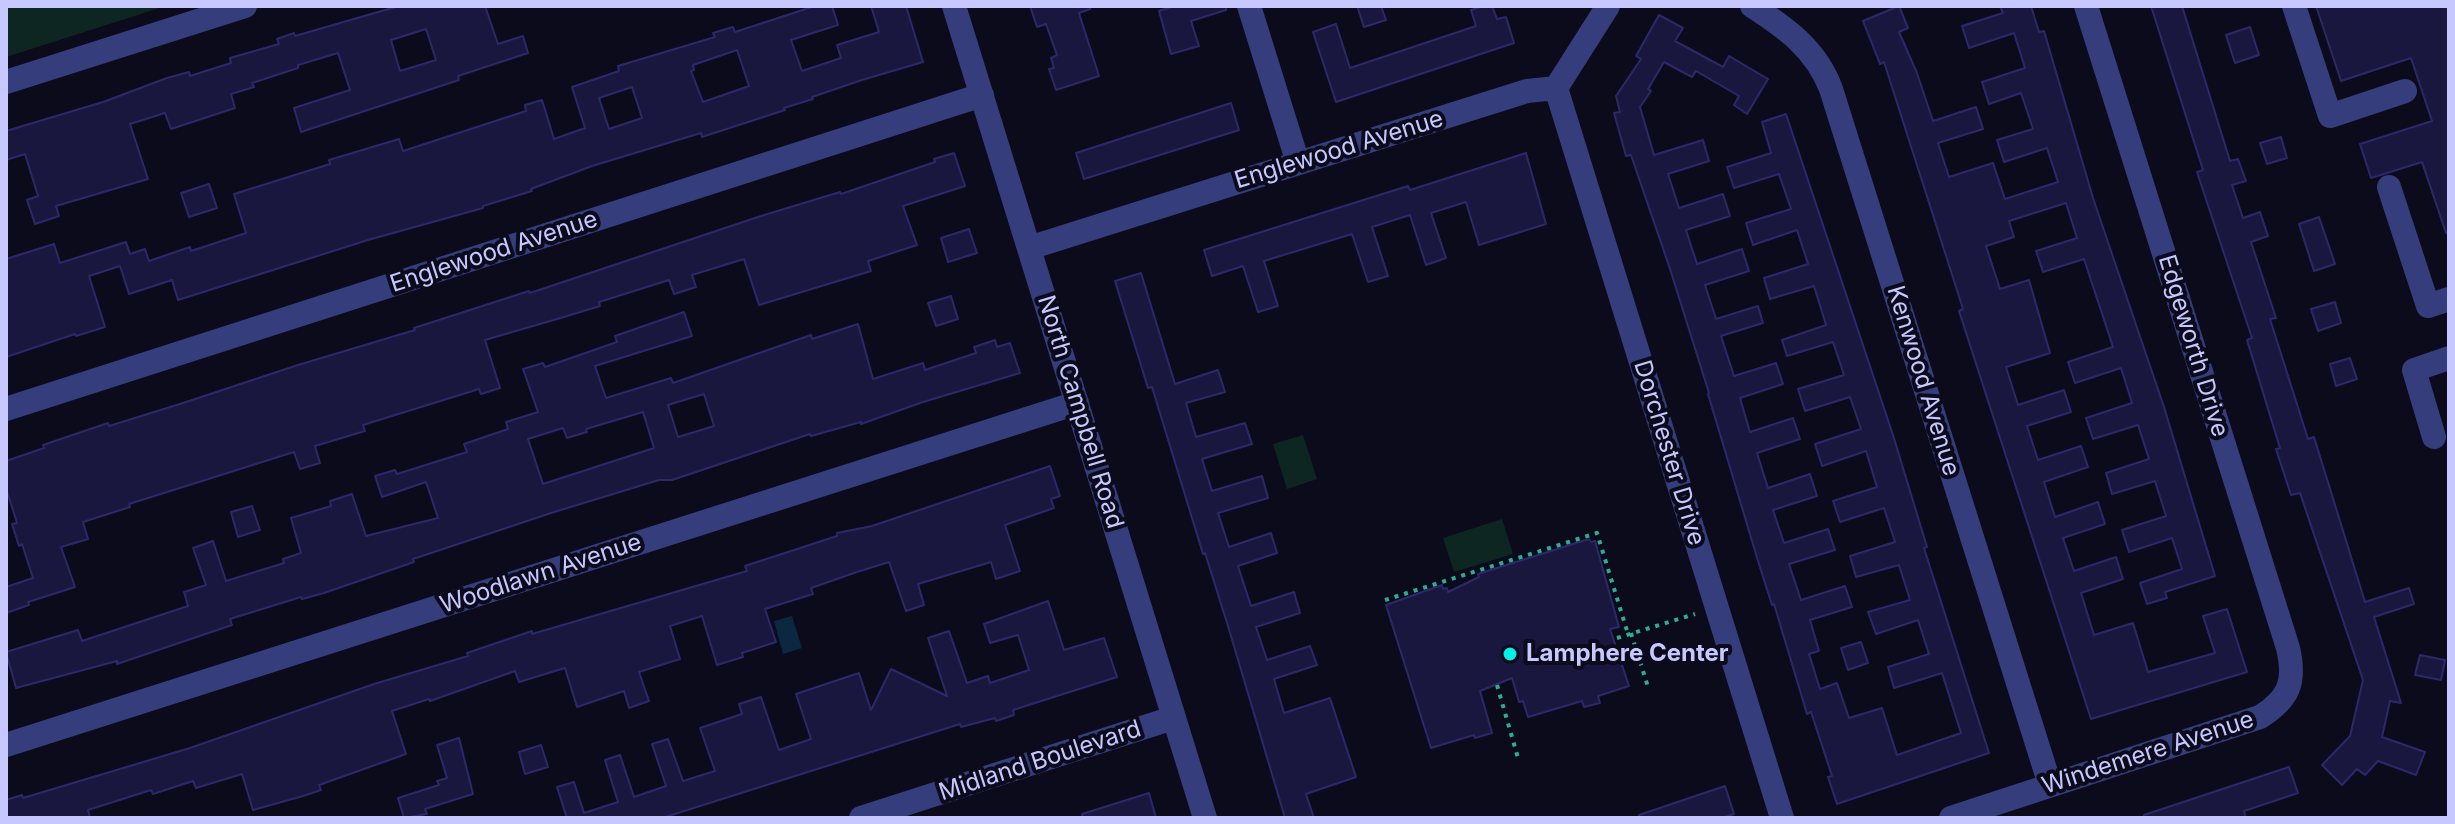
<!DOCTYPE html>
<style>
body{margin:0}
#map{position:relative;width:2455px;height:824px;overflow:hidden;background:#0b0b1c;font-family:Inter,sans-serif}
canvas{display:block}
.frame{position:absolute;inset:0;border:8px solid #c6c8ff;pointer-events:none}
</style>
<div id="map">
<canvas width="2455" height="824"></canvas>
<div class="frame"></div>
</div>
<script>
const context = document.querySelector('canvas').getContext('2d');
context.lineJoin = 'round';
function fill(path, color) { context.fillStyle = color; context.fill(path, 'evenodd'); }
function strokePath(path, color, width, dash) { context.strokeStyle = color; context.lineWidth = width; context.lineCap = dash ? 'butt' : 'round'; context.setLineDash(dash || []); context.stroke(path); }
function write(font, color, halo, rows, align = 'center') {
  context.font = font + ' Inter,sans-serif'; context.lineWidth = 8; context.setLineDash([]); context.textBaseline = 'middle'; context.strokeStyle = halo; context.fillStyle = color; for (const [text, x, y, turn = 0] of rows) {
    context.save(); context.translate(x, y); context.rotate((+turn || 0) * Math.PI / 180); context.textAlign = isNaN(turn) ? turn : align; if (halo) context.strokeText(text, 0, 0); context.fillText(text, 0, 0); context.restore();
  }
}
fill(new Path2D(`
 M6,6h160l-160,51z
 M1303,435l14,44 -30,10 -14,-45z
 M1502,519l11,35 -59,18 -11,-34z`), '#0e2622');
fill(new Path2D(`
 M792,616l10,32 -19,6 -9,-33z`), '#0b2840');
const building = new Path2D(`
 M399,6h86l13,38 25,-8 5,17 -70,23 1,4 -158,52 -7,-24 56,-18 -12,-37 -40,12v3l-46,15 2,4 -23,7 4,14 -64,21 -6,-16 -35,11 18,55 -92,27 3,10 -24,8 -8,-24 11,-4 -13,-42 -19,6v-29l97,-29 64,-24 22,-6 1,4 41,-13 -1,-5 49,-14 -2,-5 17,-6 1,3zM426,29l10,31 -36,11 -9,-31z
 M815,6h17l6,19 -47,15 11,31 39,-13 -4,-13 42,-13 -8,-26h35l17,56 -61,18 -50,17 1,2 -29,9 1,2 -83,27 -1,-4 -109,33 -61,23 1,2 -49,15v2l-115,32 -190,60 -6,-20 -43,14 -9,-28 -31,10 16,51 -29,9 -1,-2 -69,23v-98l48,-15 6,19 66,-21 4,12 15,-5 4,12 41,-14 1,4 55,-18 -12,-39 96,-30 -1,-4 70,-21 4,12 123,-40 -1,-6 17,-5 12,39 31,-11 -13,-41 47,-16 -1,-5 97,-29 -2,-4 20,-6 2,5zM737,50l12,36 -46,16 -12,-31 3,-1 -1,-5zM632,87l10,31 -33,11 -10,-31z
 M1030,6h60v3l-11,4 20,63 -43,14 -7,-21 5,-1 -3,-10 6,-3 -11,-31 -9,3z
 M1174,6h52v4l-35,11 8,25 -28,8 -12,-43z
 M1357,6h24l5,14 -22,7z
 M1484,6h8l5,13 9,-2 8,26 -178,59 -23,-70 23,-8 14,44 126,-42 -5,-16z
 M1899,6l9,22 -9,4 18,41 16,48 43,-14 7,22 -45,14 11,34 44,-14 12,36 53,-17 -11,-34 -43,14 -7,-22 36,-11 -12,-36 -32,11 -7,-22 43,-14 -11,-35 -45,15 -7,-22 41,-13 -3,-7h31l8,26 5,-1 49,167 71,209 51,169 -50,16 2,6 -20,6 -7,-21 42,-14 -10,-31 -43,14 -7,-22 44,-14 -11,-35 -43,13 -6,-21 43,-14 -11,-34 -45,14 -7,-21 46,-15 -11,-35 -46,15 -7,-21 45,-15 -29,-88 -41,13 -7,-21 41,-13 -11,-35 -57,18 5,16 -28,9 14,43 29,-9 21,73 -44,14 12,38 46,-15 7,22 -44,14 11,34 43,-14 7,21 -44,15 11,35 43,-15 7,22 -42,14 11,33 42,-14 7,22 -42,14 13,42 39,-12 15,49 67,-19 -12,-37 24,-7 20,63 -156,47 -132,-408 4,-2 -79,-247 -4,2 -17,-43z
 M2151,6h31l48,155 8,-2 8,22 -14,4 11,33 17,-6 8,24 -17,6 25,76 -6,1 38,120 6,-2 51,165 44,-14 5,16 -40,13 27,86 -11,-2 -8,36 43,15 -9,23 -38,-14 -13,14 -8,-6 -15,16 -20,-20 28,-29 13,-56 -63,-187 -9,2 -15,-46 4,-1 -33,-108 5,-2 -55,-166 6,-2z
 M2316,6h133v226l-3,1 -24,-71 -51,16 -11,-34 72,-23 -21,-63 -70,23z
 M1659,15l24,13 -8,13 48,26 6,-11 39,23 -21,35 -13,-9 5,-9 -43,-25 -4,6 -28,-15 -16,27 3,2 -11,16 14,48 49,-15 6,21 -41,13 11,34 44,-14 7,22 -44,14 11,34 45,-15 7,22 -44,14 11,34 42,-13 5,17 -42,13 13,40 42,-13 7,21 -43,14 10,34 43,-14 7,21 -43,14 11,35 42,-14 7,22 -44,14 11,33 44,-14 7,21 -46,14 12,36 44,-14 7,21 -42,13 9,31 -10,3 11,35 17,-6 12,35 33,-10 15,47 64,-22 -19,-60 -48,15 -6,-21 41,-13 -11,-34 -42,14 -8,-22 42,-12 -11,-35 -43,12 -6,-21 45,-14 -11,-34 -44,14 -7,-21 44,-14 -11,-36 -44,15 -7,-22 46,-15 -11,-32 -45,14 -7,-22 46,-14 -11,-33 -46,14 -5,-16 44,-15 -12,-39 -44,13 -6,-21 44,-14 -11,-34 -44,15 -7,-22 45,-14 -12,-35 -45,14 -7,-21 44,-14 -9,-31 24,-8 107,321 34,112 -3,1 65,205 -152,51 -9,-27 4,-1 -21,-64 -4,2 -33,-110 -2,1 -14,-44 -50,-167 1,-1 -39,-124 -39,-114 -5,1 -12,-43 6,-1 -4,-16 25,-37 -5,-3z
 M2250,27l9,28 -24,8 -9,-28z
 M1231,103l8,27 -155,49 -8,-26z
 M2281,137l6,21 -20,6 -7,-21z
 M954,153l11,33 -62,20 14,39 -49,16 3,10 -112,34 -15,-46 -52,16 4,12 -22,7 -5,-14 -70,22 1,4 -36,11 -79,23 15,48 -19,6 -2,-5 -116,36 2,6 -50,15 5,17 -20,6 -6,-17 -165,52 1,3 -47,15 5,17 -27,8 14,40 -47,15 1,3 -23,8v-26l27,-9 -11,-34 -3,2 -7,-22 5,-1 -11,-35v-27l38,-13 -1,-3 65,-22 1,3 74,-23 115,-38 117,-35 -1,-2 115,-37 1,2 231,-77 79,-24 1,2 94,-32 -1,-3z
 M1526,153l20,71 -67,21 -13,-43 -35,11 15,45 -20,7 -16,-50 -38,12 16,49 -20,6 -16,-48 -88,27 14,45 -20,6 -15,-46 -31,10 -8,-26 204,-64 2,4z
 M209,184l8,24 -28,9 -8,-24z
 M2319,217l16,47 -21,7 -15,-47z
 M969,229l8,24 -29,9 -7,-24z
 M1141,273l34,111 43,-14 7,22 -39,11 10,34 49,-14 7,21 -50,15 10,32 50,-15 6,22 -50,15 11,34 42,-14 6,20 -39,13 13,40 43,-14 6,21 -44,14 11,33 43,-14 7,19 -43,14 10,34 46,-15 26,79 -50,17 8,24h-29l-57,-192 -23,-73 -2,1 -51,-167 -4,1 -12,-39 -21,-68z
 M951,296l7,23 -22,7 -8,-23z
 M2335,302l6,21 -23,8 -7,-22z
 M684,312l8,24 -97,30 11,32 65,-20 2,5 138,-48 1,4 46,-15 15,55 50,-16 2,7 51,-17 -2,-6 21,-7 2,7 13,-4 10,30 -97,29 -62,22v-2l-50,14 -1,-2 -138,46h-13l-108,33 -138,46 1,3 -90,31 -22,6 -1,-2 -71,22 2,6 -115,39v-3l-101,27 -10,-36 72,-22 4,11 106,-35 -4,-14 22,-7 -13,-37 20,-7 13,40 58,-18 -1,-4 18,-6 -10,-35 40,-12 -1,-5 22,-7 14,42 72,-18 -12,-36 -44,15 -7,-21 20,-6 2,4 70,-22 -3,-8 44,-15 -2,-7 32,-10 -15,-43 20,-6 2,4 72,-25 -2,-6zM704,394l10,32 -36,11 -10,-32zM643,412l11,36 -111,36 -15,-45 35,-11 4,10 20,-6 -1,-3z
 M2350,358l7,21 -21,7 -6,-22z
 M1050,466l10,30 -9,3 3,9 -49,17 15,46 -24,8 -5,-17 -73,22 6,21 -18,6 -17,-49 -32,10 -46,16 2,6 -48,15 11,33 -34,11 1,4 -26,8 -15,-49 -32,10 10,33 -41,13 10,29 -20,7 -5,-17 -47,16 -12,-39 -46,14 -4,-11 -85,30 -1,-2 -37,12 14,43 -87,31 2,5 -18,6 -50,14 -11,-36 -46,14 -3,-7 -40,13 -2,-4 -63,20 2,8h-84v-18l16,-5 1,3 167,-50 184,-64 94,-28 -1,-3 65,-22v3l215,-63 -2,-5 92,-30v-3l35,-7z
 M252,506l8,24 -22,7 -7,-25z
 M1589,539l2,3 4,-1 24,86 -9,2 19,57 -31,10 2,7 -16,4 -2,-6 -54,16 -5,-16 -4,1 -7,-24 -32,13 12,42 -17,5 -1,-3 -43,13 -45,-143 56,-20 1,4 4,-1 1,4 31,-15 -1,-3z
 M1048,601l16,49 40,-12 13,39 -104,33 1,5 -18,6 -1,-3 -34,9 -1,-3 -298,94h-95l-10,-31 17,-5 10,31 34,-11 -13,-42 15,-5 14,42 32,-11 -14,-42 16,-5 15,42 32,-10 -15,-43 42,-14 -3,-10 22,-7 18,53 32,-11 -15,-45 63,-21 12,37 20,-41 56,27 -19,-58 21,-7 18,52 21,-7 2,7 39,-13 -11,-35 -28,8 -6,-19z
 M1861,642l7,21 -20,7 -7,-22z
 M2420,655l25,5 -4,20 -26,-5z
 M459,738l14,56 -48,15 2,5 -23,4 -6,-20 41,-13 -2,-4 10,-3 -10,-33z
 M541,745l7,22 -23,7 -6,-22z
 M2289,767l9,26 -54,18 2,7h-102v-3z
 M1725,786l9,28 -12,4h-83v-3z
 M1149,793l7,25h-73l-1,-4z`);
fill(building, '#19173d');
strokePath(building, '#2b296a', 2);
strokePath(new Path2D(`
 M1385,600l212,-67 31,101
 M1631,633l17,54
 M1617,638l78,-24
 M1497,685l21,73`), '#2bae92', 4, [4, 6]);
strokePath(new Path2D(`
 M954,6l251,812
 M1249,6l49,157
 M1752,6c34,22 64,43 79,83l219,696
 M2294,6l36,110 75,-25
 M6,82l239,-76
 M1556,88l226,730
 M2389,187l39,119 21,-7
 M1029,248l498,-157 29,-3 52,-82
 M6,409l976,-314
 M2434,437l-20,-67 35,-12
 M6,745l1071,-342
 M861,818l312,-100
 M1951,818l309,-101c29,-18 36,-35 28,-69l-202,-642`), '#353d7c', 24);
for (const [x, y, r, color] of [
 [1510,654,8,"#00f1e5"]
]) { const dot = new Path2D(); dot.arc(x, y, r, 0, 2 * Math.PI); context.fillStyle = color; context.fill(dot); strokePath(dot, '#0b0b1c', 3); }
write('24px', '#c6c8ff', '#0b0b1c', [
 ["Englewood Avenue",1339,150,-17],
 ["Englewood Avenue",494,252,-18],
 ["Edgeworth Drive",2193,346,73],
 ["Kenwood Avenue",1923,381,73],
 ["North Campbell Road",1080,412,73],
 ["Dorchester Drive",1669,453,73],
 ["Woodlawn Avenue",541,574,-18],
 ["Windemere Avenue",2148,753,-18],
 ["Midland Boulevard",1040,761,-18]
]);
write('bold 24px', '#c6c8ff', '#0b0b1c', [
 ["Lamphere Center",1526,654]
], 'left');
</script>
